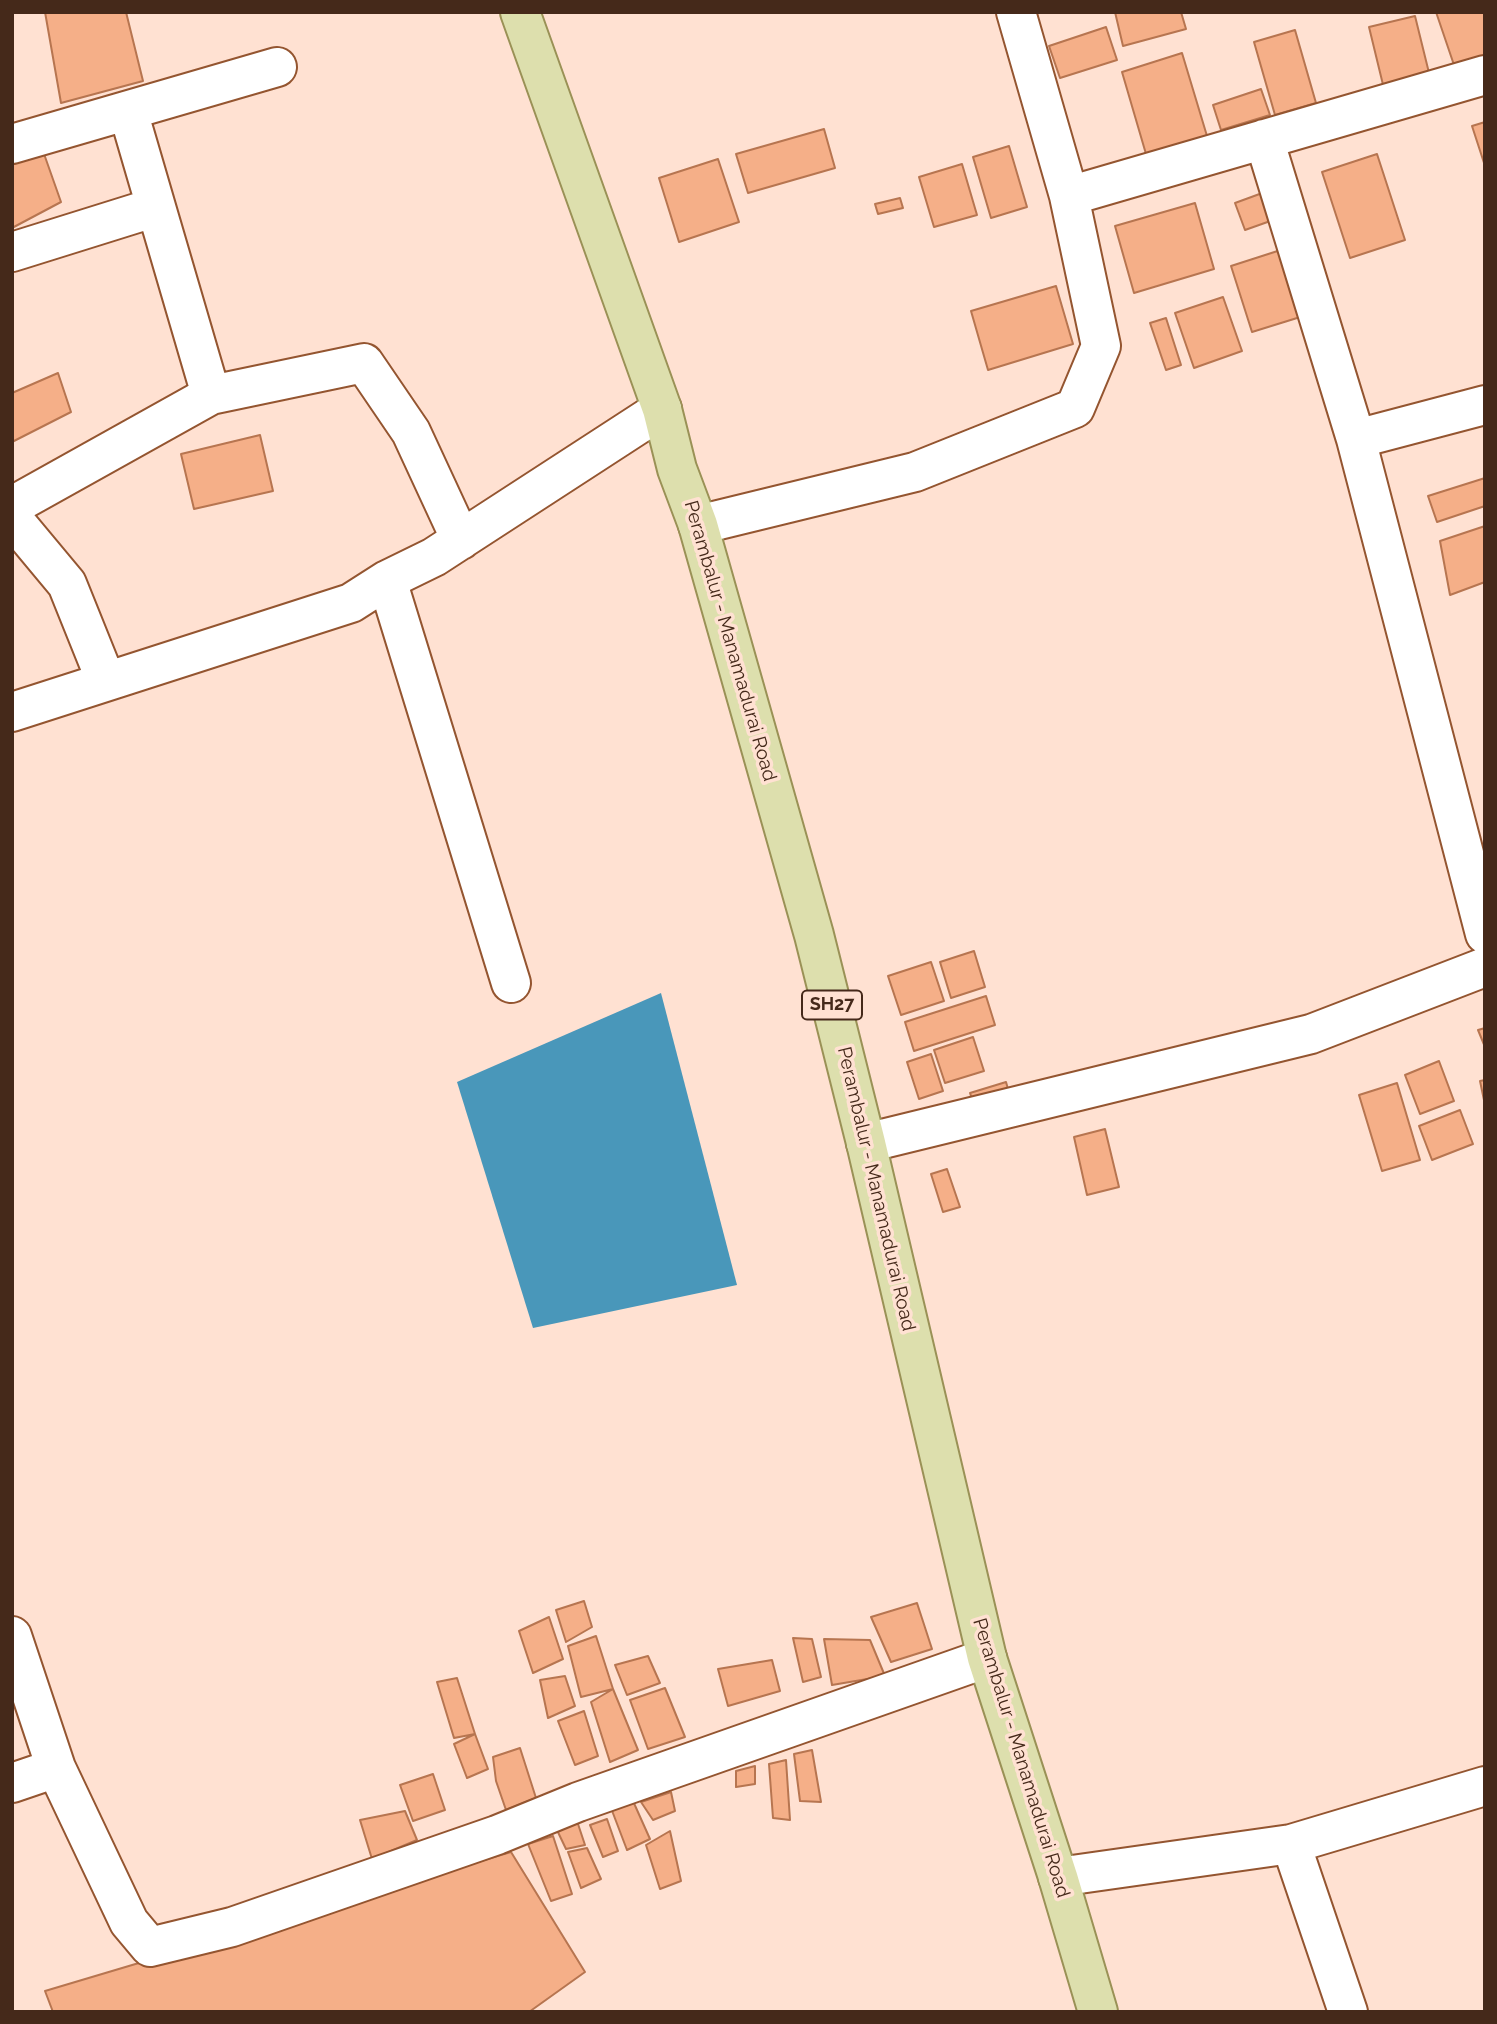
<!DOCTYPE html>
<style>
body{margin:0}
#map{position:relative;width:1497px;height:2024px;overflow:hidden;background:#ffe1d2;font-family:Raleway,sans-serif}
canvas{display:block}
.frame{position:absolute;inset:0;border:14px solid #45291a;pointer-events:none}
</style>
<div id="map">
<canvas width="1497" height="2024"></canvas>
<div class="frame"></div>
</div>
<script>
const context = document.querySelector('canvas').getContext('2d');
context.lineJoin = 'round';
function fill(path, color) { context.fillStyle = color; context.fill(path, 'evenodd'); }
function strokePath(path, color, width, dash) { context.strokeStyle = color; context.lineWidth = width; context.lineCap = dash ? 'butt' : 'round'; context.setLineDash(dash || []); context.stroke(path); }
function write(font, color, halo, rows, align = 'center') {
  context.font = font + ' Raleway,sans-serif'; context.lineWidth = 7; context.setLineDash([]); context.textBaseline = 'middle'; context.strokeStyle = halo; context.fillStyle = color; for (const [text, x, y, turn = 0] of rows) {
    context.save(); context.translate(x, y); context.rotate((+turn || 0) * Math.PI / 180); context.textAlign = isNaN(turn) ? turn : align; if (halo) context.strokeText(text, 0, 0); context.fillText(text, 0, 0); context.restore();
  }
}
fill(new Path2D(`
 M661,993l76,292 -204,43 -76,-246z`), '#4997ba');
const building = new Path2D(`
 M45,12h81l17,69 -82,22z
 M1115,12h66l5,17 -63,17z
 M1436,12h49v43l-31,10z
 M1415,16l16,65 -46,12 -16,-66z
 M1106,27l11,33 -57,18 -11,-32z
 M1295,30l21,73 -41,12 -21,-73z
 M1182,53l25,83 -61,18 -24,-82z
 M1261,89l9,26 -49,15 -8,-25z
 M1485,122v44l-13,-40z
 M824,129l11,39 -87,25 -12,-39z
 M1009,146l18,61 -36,11 -18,-61z
 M43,151l18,51 -49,26v-68z
 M1377,154l28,86 -55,18 -28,-86z
 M718,159l21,63 -60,20 -20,-64z
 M962,164l15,51 -43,12 -15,-50z
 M1265,192l11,27 -31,11 -10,-27z
 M900,198l3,10 -25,6 -3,-10z
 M1195,203l19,66 -80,24 -19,-67z
 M1290,247l20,67 -58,18 -21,-66z
 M1056,286l17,58 -85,26 -17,-59z
 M1223,297l19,54 -48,17 -19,-55z
 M1166,318l15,47 -15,5 -16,-47z
 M58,373l13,39 -59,30v-49z
 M260,435l13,56 -79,18 -13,-55z
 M1485,478v28l-48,16 -9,-26z
 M1485,526v56l-35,13 -10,-54z
 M974,951l11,36 -34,11 -11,-36z
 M931,962l13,39 -43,14 -13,-39z
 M986,996l9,29 -81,26 -9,-29z
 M1485,1028v19l-7,-17z
 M973,1037l11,34 -39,12 -11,-33z
 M931,1054l12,37 -24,8 -12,-37z
 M1439,1061l15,40 -34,13 -15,-39z
 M1485,1080v25l-5,-24z
 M1006,1082l4,14 -35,12 -5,-15z
 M1397,1083l23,77 -38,11 -23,-76z
 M1460,1110l13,34 -41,16 -13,-34z
 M1105,1129l14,58 -32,8 -13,-58z
 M947,1169l13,38 -17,5 -12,-38z
 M584,1601l8,26 -26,15 -10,-32z
 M917,1603l15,46 -41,13 -20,-45z
 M549,1617l14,42 -30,14 -14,-42z
 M596,1636l17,53 -32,8 -13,-51z
 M793,1638l19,1 9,38 -18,5z
 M824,1639l46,1 15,36 -53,9z
 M648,1656l12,27 -33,12 -12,-30z
 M772,1660l8,31 -52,15 -10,-37z
 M565,1676l10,30 -27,12 -8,-38z
 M457,1678l18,56 -21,4 -17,-56z
 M665,1688l20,49 -37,12 -18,-49z
 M613,1689l25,61 -28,12 -19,-60z
 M584,1711l14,45 -23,9 -17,-44z
 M475,1734l13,35 -21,9 -13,-34z
 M520,1748l16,50 -30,12 -10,-29 -3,-24z
 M812,1750l9,52 -21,-1 -6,-47z
 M786,1760l4,60 -17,-2 -4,-54z
 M755,1766v18l-19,3v-16z
 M433,1774l12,36 -32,11 -13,-36z
 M671,1792l4,19 -22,9 -12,-18z
 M633,1801l17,38 -23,11 -16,-42z
 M405,1811l12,29 -45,19 -12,-39z
 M607,1819l11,32 -15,6 -13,-32z
 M577,1821l8,24 -19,4 -10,-21z
 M670,1831l11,50 -21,8 -14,-44z
 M553,1836l19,58 -21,7 -23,-57z
 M587,1848l14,31 -20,9 -13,-36z
 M511,1852l74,120 -56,40h-476l-8,-21z`);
fill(building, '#f5af88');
strokePath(building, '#b77550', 2);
const minor = new Path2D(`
 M128,111l28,96
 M1264,139l92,300 129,-34
 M12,144l265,-77
 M1069,196l416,-121
 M12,252l144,-45 55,188 153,-32 47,69 50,108
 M1356,439l129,495
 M12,506l199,-111
 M12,518l55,66 39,97
 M698,525l217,-53 160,-64 26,-62 -32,-150 -53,-184
 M387,580l124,403
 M12,712l339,-109 36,-23 47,-23 228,-148
 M866,1143l445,-109 174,-67
 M12,1636l44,132 73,154 21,25 82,-20 265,-92 81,-33 409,-144
 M12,1783l44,-15
 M1291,1844l57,168
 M1058,1877l233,-33 194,-58`);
const major = new Path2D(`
 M520,12l142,397 15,60 21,56 116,410 52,208 121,515 71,219 40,135`);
strokePath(minor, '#945530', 42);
strokePath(major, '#9a9156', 42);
strokePath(minor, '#fff', 38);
strokePath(major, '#dddfad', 38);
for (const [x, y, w] of [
 [832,1005,60]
]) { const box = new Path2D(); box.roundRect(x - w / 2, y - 14.5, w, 29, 5); context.fillStyle = '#ffe1d2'; context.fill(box); strokePath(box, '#45291a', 2); }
write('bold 18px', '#45291a', null, [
 ["SH27",832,1005]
]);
write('19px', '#45291a', '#ffe1d2', [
 ["Perambalur - Manamadurai Road",730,641,74],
 ["Perambalur - Manamadurai Road",876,1189,77],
 ["Perambalur - Manamadurai Road",1021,1758,73]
]);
</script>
